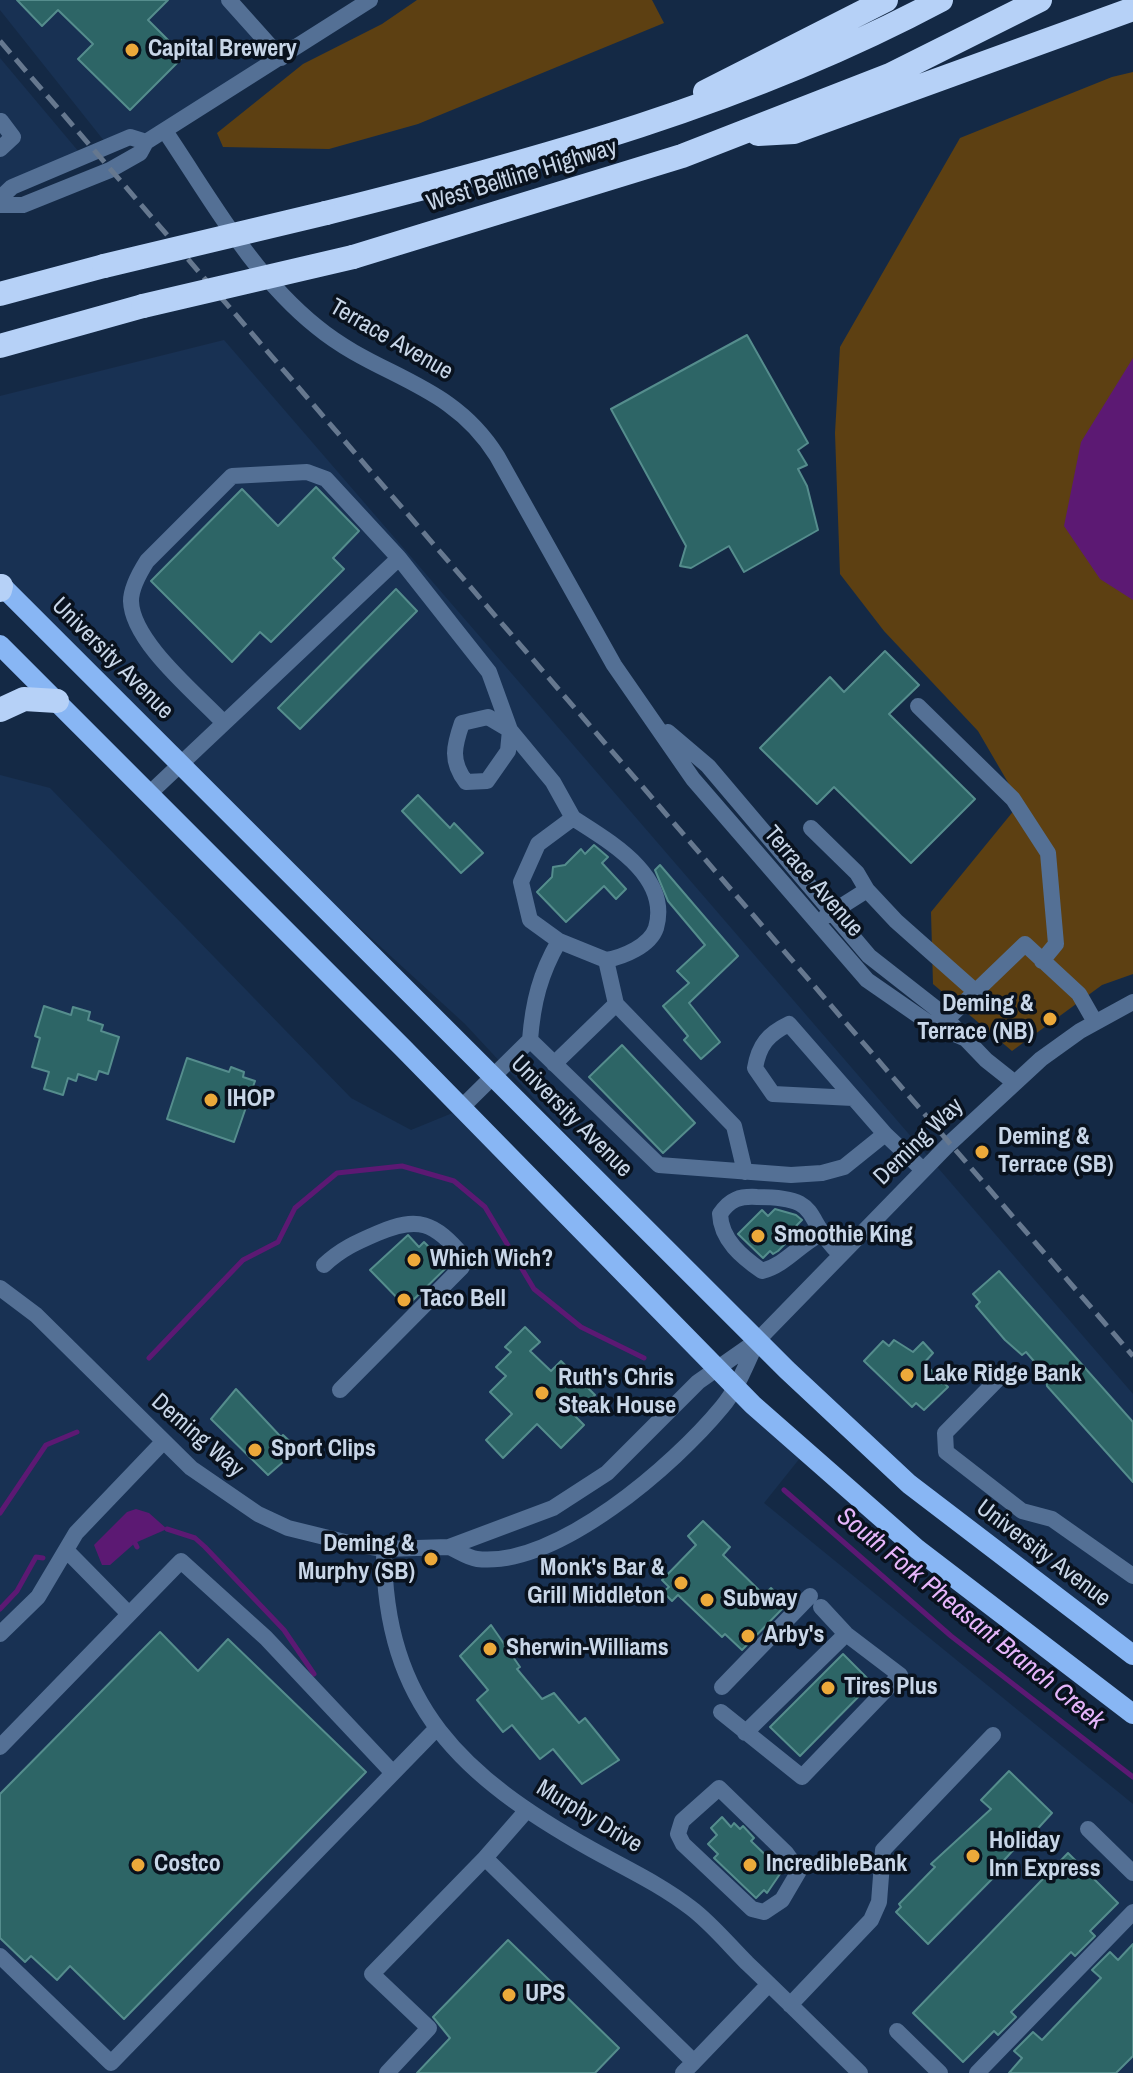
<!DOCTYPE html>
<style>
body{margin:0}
canvas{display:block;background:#142945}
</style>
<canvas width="1133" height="2073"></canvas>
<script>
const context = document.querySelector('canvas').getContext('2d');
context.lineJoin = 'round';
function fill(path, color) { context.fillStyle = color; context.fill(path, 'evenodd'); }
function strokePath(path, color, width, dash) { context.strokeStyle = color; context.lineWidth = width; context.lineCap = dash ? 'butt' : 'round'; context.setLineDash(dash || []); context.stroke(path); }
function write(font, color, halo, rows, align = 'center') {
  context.font = font + ' "Archivo Narrow",sans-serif'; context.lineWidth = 7; context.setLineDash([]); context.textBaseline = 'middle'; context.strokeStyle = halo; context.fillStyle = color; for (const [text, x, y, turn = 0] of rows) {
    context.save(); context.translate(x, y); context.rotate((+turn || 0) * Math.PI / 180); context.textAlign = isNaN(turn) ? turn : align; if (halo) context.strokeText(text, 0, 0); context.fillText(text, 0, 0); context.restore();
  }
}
fill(new Path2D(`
 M0,0h229l52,58 -95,60 -77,29 -109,-137z
 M0,58l84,100 -84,40z
 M224,340l909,1054v261l-165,-124 -210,-191 -293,-316 -259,-237 -206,-203v-188z
 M0,775l50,13 301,310 60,32 44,-18 349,341 -40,50 369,301v269h-1133z`), '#183153');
fill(new Path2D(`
 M417,0h235l12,23 -246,101 -89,25 -106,-2 -6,-14 86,-69 79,-40z
 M1133,72v902l-31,11 -90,66 -79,-67 -2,-72 89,-109 -42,-72 -94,-100 -44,-57 -5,-141 5,-86 120,-209 152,-61z`), '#5d4012');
fill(new Path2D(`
 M1133,358v242l-33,-21 -36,-53 17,-84z
 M136,1509l13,4 18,16 -32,14 -25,22h-8l-8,-20 33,-33z`), '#5c1973');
strokePath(new Path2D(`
 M149,1358l94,-98 35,-18 17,-34 42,-35 65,-7 52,15 31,26 49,82 47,38 63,31
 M784,1490l167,146 182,141
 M0,1513l46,-68 31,-13
 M167,1529l28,9 10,9 79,83 30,44
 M135,1543l2,4
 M0,1609l17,-18 19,-34 7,1`), '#5c1973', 5);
const building = new Path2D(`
 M17,0h151l-20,20 36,36 -54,54 -52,-51 15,-15 -35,-34 -16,16z
 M747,335l61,108 -10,7 9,15 -9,4 9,17 11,44 -74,42 -15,-26 -38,22 -11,-2 6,-20 -75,-137z
 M316,487l43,44 -26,27 11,11 -73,73 -11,-10 -28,30 -81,-81 91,-92 36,37z
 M396,589l21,22 -117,118 -22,-21z
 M885,651l34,34 -30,29 86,85 -64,64 -77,-76 -17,17 -57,-56 70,-71 14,15z
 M418,795l32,33 4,-5 29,30 -22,20 -59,-62z
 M594,845l14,12 -6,6 24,26 -10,10 -12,-13 -38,36 -29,-30 15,-15 1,-10 12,-2 16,-16 4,5z
 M660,865l78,91 -49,47 31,39 -19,17 -17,-19 4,-4 -25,-30 26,-23 -12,-12 28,-26 -37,-44 -13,-31z
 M44,1006l27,9 2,-8 17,5 -2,8 15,5 -2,6 18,6 -11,37 -9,-3 -3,9 -18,-6 -2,7 -8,-3 -5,17 -19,-6 5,-17 -17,-5 8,-29 -5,-2z
 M622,1045l73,78 -32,30 -74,-76z
 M187,1058l42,14 2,-5 13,5 -1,5 12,4 -21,61 -67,-23z
 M775,1209l21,6 6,5 -6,6 4,3 -22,22 -5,3 -3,-3 -7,7 -25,-24 24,-24 6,6z
 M408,1235l11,12 5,-5 24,24 -42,41 -36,-37z
 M999,1271l134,151v60l-86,-96 -1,-11 -20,-23 -4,3 -17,-15 -29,-34 4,-4 -7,-8z
 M525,1327l15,15 -10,9 21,20 10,-10 34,34 -21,20 10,10 -23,23 -24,-24 -34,34 -17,-18 26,-26 -22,-22 16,-16 -10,-9 15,-15 -6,-5z
 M894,1340l19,12 10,-10 10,11 -9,10 24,24 -24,23 -8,-7 -4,4 -48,-46 19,-20 6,5z
 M236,1389l45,48 2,-2 15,14 -30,26 -57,-56z
 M703,1521l27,26 -7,8 41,40 7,-7 16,16 -45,46 -17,-16 -3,3 -44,-42 -6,6 -9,-9 6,-5 -7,-7 34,-35 -8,-9z
 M491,1625l29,42 -3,2 25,30 12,-6 25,30 6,-5 34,42 -37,24 -29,-35 -13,10 -28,-34 -9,7 -26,-32 11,-10 -28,-34z
 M160,1632l38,39 30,-32 138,133 -242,247 -54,-53 -13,14 -26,-24 -6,6 -25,-24v-144z
 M843,1654l29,29 -72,73 -30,-29z
 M1009,1771l43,42 -32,35 -3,-2 -21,23 3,3 -71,72 -32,-32 5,-5 -2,-3 36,-37 -4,-3 60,-55 -10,-9z
 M722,1817l9,10 3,-4 6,6 3,-3 11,12 -3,3 31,30 -15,22 -3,-3 -8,8 -42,-40 4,-4 -10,-10 9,-9 -6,-7z
 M1068,1853l50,50 -28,28 5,5 -20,20 -4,-4 -60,60 5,5 -18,18 -4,-4 -31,31 -50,-49z
 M508,1940l111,108 -24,25h-178l33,-35 -17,-21z
 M1133,1944v112l-17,17h-107l13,-15 -8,-7 19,-19 9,8 59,-62 -9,-8 18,-18 8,8z`);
fill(building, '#2d6566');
strokePath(building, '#558d8d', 2);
strokePath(new Path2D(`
 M229,0l52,58
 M165,131c46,68 87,144 152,196 62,51 134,55 180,129l117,209 79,114 174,201 62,43 37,16
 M0,149l13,-12 -12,-16
 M0,198l12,-11 118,-50 16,5
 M0,205h23l87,-35 30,-17 6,-11 224,-142
 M399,558l90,114 21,58 43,52 20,36 -35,26 -17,38 9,38 29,21
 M918,706l95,93 35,54 8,91 -14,17
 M488,717l22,13 -2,21 -21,30 -21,1c-16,-21 -12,-36 -4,-59z
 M668,732l40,34 161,190 69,54 48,50 29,23
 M150,793l249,-235 -73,-79 -19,-7 -75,4 -85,85c-7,11 -16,27 -16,40 1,41 66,93 93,122
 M573,818c37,24 98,58 83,110 -6,18 -33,29 -50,32
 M811,828l46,45 10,17
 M826,916l41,-26 29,31 80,71
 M947,1019l78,-75 54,50 16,28
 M530,1040l129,125 132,10 31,-2 22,-6 41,-33 38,36
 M554,1064l62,-60 118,122 11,46
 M853,1098l-80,-4 -18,-26c4,-23 13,-34 34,-44l96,110
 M462,1107l68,-67c3,-38 10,-66 29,-99l47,19 10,44
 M819,1235c-20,10 -34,30 -57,36 -20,-14 -41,-31 -42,-57 10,-15 20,-18 37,-17 68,0 44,21 83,57
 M324,1265c17,-16 33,-23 54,-32 40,-17 56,-11 85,23l-1,11 -122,123
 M0,1288l36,27 155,153 67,46 30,14 65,16 31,5 65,-2 104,-39 54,-35 91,-91 60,-42 191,-196 92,-85 39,-28 53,-29
 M1000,1377l-55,56 1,19 76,59 30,8 81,57
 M449,1547c8,3 19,11 28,12 80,9 198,-95 245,-152 16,-19 24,-43 35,-65
 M384,1549c0,157 79,228 207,300 34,19 69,35 100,59 20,15 38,37 56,55 38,36 75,73 113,110
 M66,1550l63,64
 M0,1634l38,-37 38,-64 87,-91
 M722,1687l88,-91
 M721,1712l81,65 98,-102 -54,-41 -25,-27
 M745,1733l101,-99
 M0,1747l181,-186 85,77 127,135
 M719,1788l67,65 13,18 -17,29 -18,12 -12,-3 -69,-65 -5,-10 4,-13z
 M1088,1829l45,44
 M485,1858l42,-48
 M0,1956l111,107 325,-334
 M790,2005l81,-85 8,-18 4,-52 110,-115
 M897,2031l43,42
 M694,2062l75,-78
 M387,2073l42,-45 -57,-54 113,-116 209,204 -11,11
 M977,2073l156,-161`), '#547095', 16);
strokePath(new Path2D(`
 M0,584l787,786 122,114 224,171
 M0,645l403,403 350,357 164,144 216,165`), '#88b6f4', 20);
strokePath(new Path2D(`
 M705,92l181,-92
 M758,134l36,-2 339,-123
 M326,213c214,-54 418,-108 615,-213
 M353,257l329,-101 208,-81 150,-75
 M0,294l104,-28
 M0,346l143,-40
 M0,590l1,-4
 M0,710l24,-11 33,2`), '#b6d1f7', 24);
strokePath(new Path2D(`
 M0,41l1133,1315`), '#66788f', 5, [16, 8]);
strokePath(new Path2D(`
 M104,266l222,-53
 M143,306l210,-49`), '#b6d1f7', 24);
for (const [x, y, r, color] of [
 [132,50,8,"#eca93a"],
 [1050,1019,8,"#eca93a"],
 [211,1100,8,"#eca93a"],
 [982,1152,8,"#eca93a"],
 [758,1236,8,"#eca93a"],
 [414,1260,8,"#eca93a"],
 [404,1300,8,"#eca93a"],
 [907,1375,8,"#eca93a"],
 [542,1393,8,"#eca93a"],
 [255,1450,8,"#eca93a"],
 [431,1559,8,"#eca93a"],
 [681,1583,8,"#eca93a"],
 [707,1600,8,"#eca93a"],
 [748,1636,8,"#eca93a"],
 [490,1649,8,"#eca93a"],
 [828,1688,8,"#eca93a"],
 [973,1856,8,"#eca93a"],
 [138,1865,8,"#eca93a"],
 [750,1865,8,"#eca93a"],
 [509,1995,8,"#eca93a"]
]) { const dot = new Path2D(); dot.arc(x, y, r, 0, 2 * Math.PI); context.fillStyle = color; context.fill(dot); strokePath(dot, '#09121e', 3); }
write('bold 24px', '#c8d6e8', '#09121e', [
 ["Capital Brewery",148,50],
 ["Deming &",1034,1005,"right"],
 ["Terrace (NB)",1034,1033,"right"],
 ["IHOP",227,1100],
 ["Deming &",998,1138],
 ["Terrace (SB)",998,1166],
 ["Smoothie King",774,1236],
 ["Which Wich?",430,1260],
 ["Taco Bell",420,1300],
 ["Lake Ridge Bank",923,1375],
 ["Ruth's Chris",558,1379],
 ["Steak House",558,1407],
 ["Sport Clips",271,1450],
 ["Deming &",415,1545,"right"],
 ["Murphy (SB)",415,1573,"right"],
 ["Monk's Bar &",665,1569,"right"],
 ["Grill Middleton",665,1597,"right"],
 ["Subway",723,1600],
 ["Arby's",764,1636],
 ["Sherwin-Williams",506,1649],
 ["Tires Plus",844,1688],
 ["Holiday",989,1842],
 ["Inn Express",989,1870],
 ["Costco",154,1865],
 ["IncredibleBank",766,1865],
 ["UPS",525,1995]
], 'left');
write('24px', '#c8d6e8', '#09121e', [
 ["West Beltline Highway",522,176,-17],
 ["Terrace Avenue",391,340,30],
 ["University Avenue",112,659,45],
 ["Terrace Avenue",813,882,49],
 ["University Avenue",571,1117,45],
 ["Deming Way",919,1142,-44],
 ["Deming Way",197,1436,41],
 ["University Avenue",1043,1554,37],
 ["Murphy Drive",589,1817,31]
]);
write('italic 26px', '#e6b5fb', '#09121e', [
 ["South Fork Pheasant Branch Creek",970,1619,39]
]);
</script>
